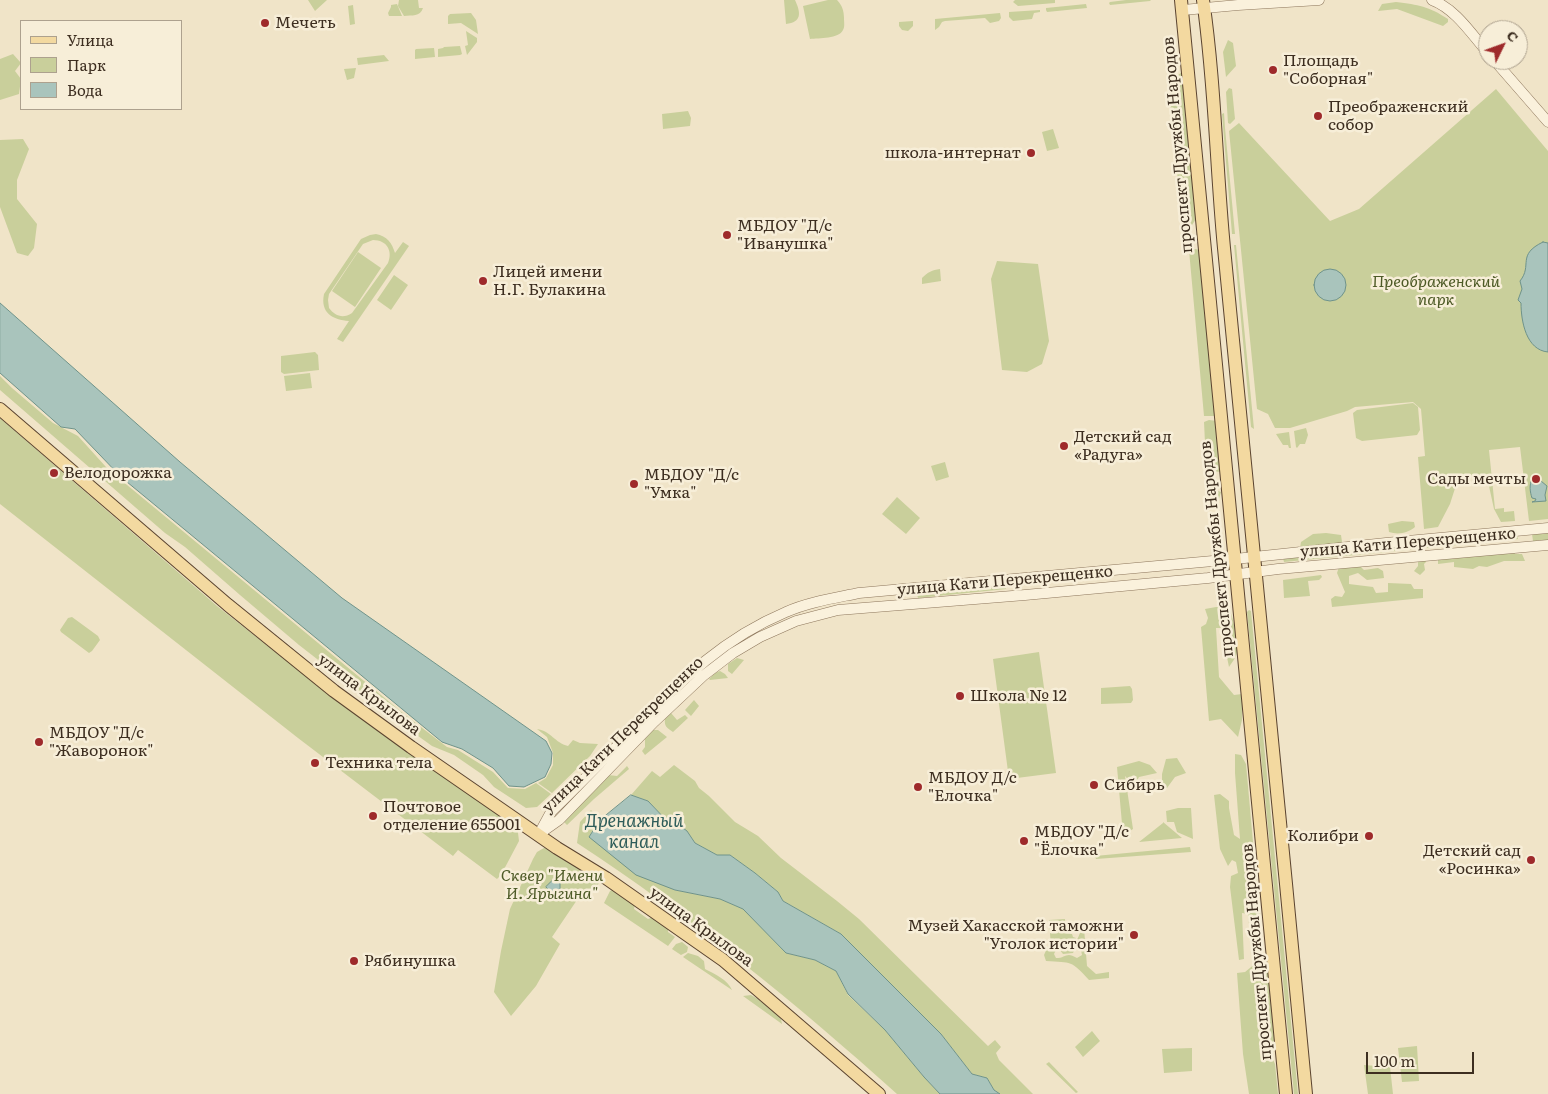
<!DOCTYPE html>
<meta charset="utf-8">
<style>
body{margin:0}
#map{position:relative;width:1548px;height:1094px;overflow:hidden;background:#f0e4c8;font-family:Literata,serif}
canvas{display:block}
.legend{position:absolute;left:20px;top:20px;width:162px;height:90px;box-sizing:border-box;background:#f7eed8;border:1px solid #ada18e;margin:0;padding:6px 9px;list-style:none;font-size:15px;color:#3d2e20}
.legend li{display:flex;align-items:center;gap:10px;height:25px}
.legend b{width:25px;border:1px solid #ada18e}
.north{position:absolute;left:1478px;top:20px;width:50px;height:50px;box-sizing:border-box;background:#f7eed8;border:1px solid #ada18e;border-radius:50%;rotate:48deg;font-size:14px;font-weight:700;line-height:20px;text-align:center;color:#3d2e20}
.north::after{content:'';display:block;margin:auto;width:18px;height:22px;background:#9e2a2b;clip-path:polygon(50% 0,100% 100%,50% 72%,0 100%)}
.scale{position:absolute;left:1366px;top:1052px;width:108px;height:22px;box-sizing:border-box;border:2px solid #3d2e20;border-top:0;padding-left:6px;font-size:15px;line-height:18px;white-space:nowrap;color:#3d2e20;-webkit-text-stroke:4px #f7eed8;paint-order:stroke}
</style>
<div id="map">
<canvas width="1548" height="1094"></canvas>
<ul class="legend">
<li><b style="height:6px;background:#f3d9a0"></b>Улица</li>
<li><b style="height:14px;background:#c9cf9b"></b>Парк</li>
<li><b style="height:14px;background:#a9c4bc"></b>Вода</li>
</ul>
<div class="north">С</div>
<div class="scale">100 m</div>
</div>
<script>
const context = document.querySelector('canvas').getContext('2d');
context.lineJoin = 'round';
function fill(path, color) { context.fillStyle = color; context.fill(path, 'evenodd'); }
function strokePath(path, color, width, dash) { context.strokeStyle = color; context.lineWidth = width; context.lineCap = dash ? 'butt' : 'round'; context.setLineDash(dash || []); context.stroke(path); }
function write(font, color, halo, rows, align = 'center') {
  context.font = font + ' Literata,serif'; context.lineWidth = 5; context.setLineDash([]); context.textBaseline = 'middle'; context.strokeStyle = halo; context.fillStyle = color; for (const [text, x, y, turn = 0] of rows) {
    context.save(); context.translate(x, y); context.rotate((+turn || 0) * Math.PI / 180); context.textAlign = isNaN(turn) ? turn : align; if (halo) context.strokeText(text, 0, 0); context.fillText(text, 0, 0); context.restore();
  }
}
fill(new Path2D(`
 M308,0h19l-12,11z
 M399,0h19l1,8h4c-3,9 -11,7 -19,8l-6,-10z
 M784,0h11c6,13 7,22 -9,24z
 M828,0h9c5,5 7,11 7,18 0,4 1,9 -1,12 -4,9 -24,8 -33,9l-7,-33z
 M1015,0h40v3l-37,3 -5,-4z
 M1126,0h25l-1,1 -40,4 -1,-2 1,-1z
 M1396,2c23,3 32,4 52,17v3l-5,4 -46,-17 -19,2 4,-7z
 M397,4l5,12h-13l-1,-3 3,-6v-2z
 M1086,4l1,4 -40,4 -1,-2v-2z
 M353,5l2,19 -5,1 -2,-19z
 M1040,10v2l-6,1 -2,6 -19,2 -4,-4v-5z
 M471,13l5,7 2,14 -17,-11 -13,1v-8l2,-2z
 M1000,13l1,5 -2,3 -9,2 -5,-5 -40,3 -3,1 -3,5 -4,3v-11z
 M913,21v5l-5,5 -6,-1 -3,-4v-4z
 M466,31l11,7v4l-10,13 -2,-9 3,-1z
 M1165,38l11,4v8l-4,7v6l-7,-1z
 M1228,40l5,3 3,23 -10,11 -3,-25z
 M460,46l2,8 -2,1 -22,2v-8l5,-1 1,-1z
 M434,48l1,9 -20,2v-9l1,-1z
 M13,54l8,9 -6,8 6,8 -2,15 -19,6v-41z
 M384,55l5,6 -31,4 -1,-7z
 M356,68l-2,10 -7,2 -3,-11z
 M1183,71l13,148 -6,9 -7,2 -15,-147z
 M1229,88l3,1 3,30 -5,5 -2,-1 -2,-31z
 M1496,89l52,62v368l-19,2 -9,-74 -31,3 6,59 9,-1v4l10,-1 1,10 -14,1 -7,-13 -7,-32 -29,2 -8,25 -12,23 -14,2 -6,-72 7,-1 -4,-47 -8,-7 -58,5 -8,4 -57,17h-15l-7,-14 -11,-5 -28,-278 10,-8 91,98 29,-12z
 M688,111l3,7 -1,8 -27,3 -1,-15z
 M1224,113l1,15 10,106h-3l-10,-120z
 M1053,129l6,19 -12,3 -5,-19z
 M23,139l6,10 -12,31v19l20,25 -3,24 -6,8 -11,-3 -17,-46v-67z
 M376,234c11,2 16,9 19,19l8,-11 6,4 -66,96 -6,-3 12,-18c-16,-1 -29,-8 -25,-27l37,-55 9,-4zM373,240c14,0 20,11 15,23l-36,50c-9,6 -17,3 -23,-5l-1,-8 1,-6 34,-50z
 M1234,245h2l18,184 -3,-2z
 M1195,249l5,1 17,166h-13l-15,-166z
 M358,252l23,16 -26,39 -23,-16z
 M997,261l41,3 11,77 -7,23 -15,8 -25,-2 -11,-91z
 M940,269l1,12 -19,3v-6c6,-6 10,-8 18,-9z
 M394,275l14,10 -17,25 -14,-10z
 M315,352l3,3 1,15 -35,4 -3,-2v-16z
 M310,373l2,15 -26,3 -2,-15z
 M0,376l12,12 41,35 25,13 28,31 15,13 283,234 43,33 11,3 35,22 15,16 17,1 11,-6 15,11 -14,13 -11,1 -32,-21 -11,-12 -29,-20 -22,-9 -43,-31 -90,-70 -59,-50 -55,-48 -20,-14 -165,-143z
 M1413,403l5,4 2,23 -3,5 -55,6 -6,-3 -3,-25 4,-3z
 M0,418l217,188 108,85 192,134 2,16 -18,34 -4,4 -39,-29 -5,6 -155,-118 -298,-234z
 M1209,420l8,1 5,51 -12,-1 -4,-7 -2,-42z
 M1306,428l2,7 -3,9h-5l-3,4 -1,-1 -2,-16z
 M1289,432l2,16h-2l-1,-3h-5l-7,-11z
 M945,462l4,15 -13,4 -5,-15z
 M1211,488l10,4 -3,10v5l-8,-1z
 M897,497l23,21 -14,16 -24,-20z
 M1216,520l3,1 3,13 -10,-1 -1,-10z
 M1402,521l12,1 1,5c-7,6 -17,8 -26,5l-1,-8z
 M1326,533l15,2 1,7 -5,3 -37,3 1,-6 12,-8z
 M1548,533v7l-15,1 -1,-7z
 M1517,535l1,4 -234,23 -1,-4z
 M1514,550l1,4h7l3,7h-21l-17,6 -8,-1 -6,3 -19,-2v-5l-16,2v-7z
 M1418,559h7l1,3 -2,2 1,6 -5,5 -6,-4 4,-5z
 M1358,564l6,6 14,-2 5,3 1,7 -17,2 -9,-7 -9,3v8l24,3 3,6 12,-1v-9l23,1 3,5h9v9l-91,9 -1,-8 4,-3 7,1 3,-5 -8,-19 2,-6z
 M1321,575l1,2 -3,3 -11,1 2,15 -26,2 -1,-18z
 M1005,585l1,4 -88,9 -1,-4z
 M1216,607h13c4,12 10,33 8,45 -1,6 -5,10 -8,15l-8,-39h-5l3,49 15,18 8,-1v26l-4,17 -17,-18 -12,2 -8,-94 5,-3 2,-6 -3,-9z
 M1249,610l2,1 47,483h-4l-47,-482z
 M72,617l26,19 2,4 -8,11 -3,2 -28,-21 -1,-2 8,-12z
 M1039,652l17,121 -47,6 -16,-120z
 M737,658l7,2 -12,14 -4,-3v-7z
 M720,671l5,3 3,4 -18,2 -1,-1 6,-6z
 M1130,686l2,3 1,11 -2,3 -30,1v-16z
 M694,700l5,6 -8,10 -6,-6z
 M671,713l6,7 8,-5 3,3 -15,14c-6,-4 -9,-6 -8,-13z
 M537,729c14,2 18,14 31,17l5,-6 7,3 18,1 -8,12 -38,37 -14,-10 8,-5 7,-13v-12l-6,-16z
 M653,730h5l9,7 -22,18 -3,-4 3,-4v-8z
 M1235,754l6,1 5,9 16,178 -3,13 -7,-1 -4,-40 -6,-1 2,46 -5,1 -9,-73 1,-11 7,-3 -2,-11 -4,-2 -4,6 -8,-17 -6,-54 6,-1 9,7v7l5,27 6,4 -5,-66z
 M1177,758l9,15 -11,4 -8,11h-5v-14l4,-15z
 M1139,761l11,4 7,8 -18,4 -5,9 -9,-10 8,53 -10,6 -6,-68z
 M674,765l21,16 4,7 10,8 26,26 23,14 23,22 56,43 22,18 129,127 7,-6 6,7 -5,6 3,7 34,34h-33l-6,-4 -7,-12 -15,-4 -31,-40 -100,-100 -58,-33 -5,-9 -23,-19 -25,-18h-13l-22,-12 -8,-12 -18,-8 -21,-22 -17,-6 21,-24 8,6z
 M627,766l2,3 -35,30 -27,26 -4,-4 45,-46 9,1z
 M1178,808h13l2,31 -16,-7 -3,-10h-7l-1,-11z
 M591,810l9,10 -11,17 86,53 45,9 24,10 42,44 29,7 21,11 12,24 37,35 39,47 16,17h-43c-101,-91 -207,-177 -320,-251l3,-21z
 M1163,822l19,16 -43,4 24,-19z
 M1190,847l1,5 -95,7 -1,-3z
 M544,848l7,1 46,29 2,3c-2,10 -7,12 -16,10l-4,6 -27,40 8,7 -24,42 -25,30 -17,-24 7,-41 9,-42 23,-50 4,-7z
 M614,889l21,15 -1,5 14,10 5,-2 15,10v5l7,5 -7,9 -64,-43 6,-12z
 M1065,919v4h9l8,7 2,-2 3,38 9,8 13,-2v6l-20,2c-18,-20 -17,-17 -43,-19l-2,-6 4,-9 3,1 -2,-27zM1075,929h2l3,2c0,8 -9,11 1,19l1,5 -5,3c-11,-7 -11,0 -21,0l-2,-4 2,-4h4l3,4 10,-1 2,-4 2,-1 -2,-3 1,-7 -3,-1 -1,-3 -6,-1 6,-1z
 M682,942l6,5 -1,5 -6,3 -9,-6 4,-5z
 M688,953l10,3 6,5 1,8c10,5 23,11 27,21l-49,-33z
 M1267,962l8,80 -4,13 4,9 3,30h-29l-6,-40 -6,-81 8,-1 11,-9z
 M751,995l17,10 13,14 1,5 -39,-28z
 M1092,1031l8,10 -17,16 -8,-10z
 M1417,1046l2,35 -17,1 -4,-34z
 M1192,1048v23l-28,2 -2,-24z
 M1049,1062l29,30 -2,1 -30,-29z
 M1364,1065l26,2 3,27h-25z`), '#c9cf9b');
const water = new Path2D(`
 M1543,242l5,1v109c-22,-2 -27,-31 -27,-49l-3,-3 4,-11 -2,-8c13,-16 -4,-26 23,-39z
 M1314 285a16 16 0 1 1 32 0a16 16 0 1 1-32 0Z
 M0,303l180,159 162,136 204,143 6,12 -1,11 -6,13 -21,10 -15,-1 -16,-18 -31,-19 -20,-7 -321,-265 -46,-48 -14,-2 -61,-54z
 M1532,479h3l3,3 3,-1 6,5 -2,9 1,6 -14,1 3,-1 1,-2 -4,-1c-2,-6 -3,-13 0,-19z
 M631,795l17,6 21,22 6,-1 12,9 8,12 22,12h13l25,18 23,19 5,9 58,33 100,100 31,40 15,4 7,12 6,4h-60l-16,-17 -39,-47 -37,-36 -12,-23 -21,-11 -29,-7 -43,-44 -23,-10 -45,-9 -39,-15 -47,-38 11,-17z
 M552,881l8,1v7l-8,4 -6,-6z`);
fill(water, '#a9c4bc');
strokePath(water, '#6f938a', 1);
const tertiary = new Path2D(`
 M1432,0c24,9 40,35 56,53
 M1183,10l55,-5 81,-5
 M1494,60l54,62
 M542,832l17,-12 95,-98 49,-46 30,-23 27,-16 36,-16 42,-11 187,-15 183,-17 70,-9 270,-24
 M539,834l12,-22c29,-28 57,-57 86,-86 47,-48 85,-87 149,-114 22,-10 49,-14 73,-19l376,-34 151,-16 162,-15`);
const primary = new Path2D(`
 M1181,0l105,1094
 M1203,0c12,82 13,165 21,248 29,282 55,564 82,846
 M0,409l228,196 106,86 77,56 146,101 49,30 117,82 156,134`);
strokePath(tertiary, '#8d765c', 11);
strokePath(primary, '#5b4430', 14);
strokePath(tertiary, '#faf1dc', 10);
strokePath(primary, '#f3d9a0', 12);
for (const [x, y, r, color] of [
 [265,23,5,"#9e2a2b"],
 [1273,70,5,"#9e2a2b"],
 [1318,116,5,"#9e2a2b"],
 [1031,153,5,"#9e2a2b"],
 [727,235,5,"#9e2a2b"],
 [483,281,5,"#9e2a2b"],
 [1064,446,5,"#9e2a2b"],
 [54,473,5,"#9e2a2b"],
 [1536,479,5,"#9e2a2b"],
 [634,484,5,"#9e2a2b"],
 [960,696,5,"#9e2a2b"],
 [39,742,5,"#9e2a2b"],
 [315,763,5,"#9e2a2b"],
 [1094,785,5,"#9e2a2b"],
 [918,787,5,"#9e2a2b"],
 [373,816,5,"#9e2a2b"],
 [1369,836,5,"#9e2a2b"],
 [1024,841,5,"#9e2a2b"],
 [1531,860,5,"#9e2a2b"],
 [1134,935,5,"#9e2a2b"],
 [354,961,5,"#9e2a2b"]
]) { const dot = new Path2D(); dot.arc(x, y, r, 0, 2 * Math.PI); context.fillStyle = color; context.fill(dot); strokePath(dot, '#f7eed8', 2); }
write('16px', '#3d2e20', '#f7eed8', [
 ["Мечеть",275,23],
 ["Площадь",1283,61],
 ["\"Соборная\"",1283,79],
 ["Преображенский",1328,107],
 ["собор",1328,125],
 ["школа-интернат",1021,153,"right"],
 ["МБДОУ \"Д/с",737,226],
 ["\"Иванушка\"",737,244],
 ["Лицей имени",493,272],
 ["Н.Г. Булакина",493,290],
 ["Детский сад",1074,437],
 ["«Радуга»",1074,455],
 ["Велодорожка",64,473],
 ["МБДОУ \"Д/с",644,475],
 ["\"Умка\"",644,493],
 ["Сады мечты",1526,479,"right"],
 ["Школа № 12",970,696],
 ["МБДОУ \"Д/с",49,733],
 ["\"Жаворонок\"",49,751],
 ["Техника тела",325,763],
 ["МБДОУ Д/с",928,778],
 ["\"Елочка\"",928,796],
 ["Сибирь",1104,785],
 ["Почтовое",383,807],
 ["отделение 655001",383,825],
 ["МБДОУ \"Д/с",1034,832],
 ["\"Ёлочка\"",1034,850],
 ["Колибри",1359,836,"right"],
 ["Детский сад",1521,851,"right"],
 ["«Росинка»",1521,869,"right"],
 ["Музей Хакасской таможни",1124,926,"right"],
 ["\"Уголок истории\"",1124,944,"right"],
 ["Рябинушка",364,961]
], 'left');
write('16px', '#3d2e20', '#f7eed8', [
 ["проспект Дружбы Народов",1178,145,-95],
 ["улица Кати Перекрещенко",1408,543,-5],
 ["проспект Дружбы Народов",1217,549,-96],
 ["улица Кати Перекрещенко",1005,581,-5],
 ["улица Крылова",369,695,37],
 ["улица Кати Перекрещенко",623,735,-44],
 ["улица Крылова",701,927,36],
 ["проспект Дружбы Народов",1257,952,-95]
]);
write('italic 16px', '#4d5a26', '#f7eed8', [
 ["Преображенский",1436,282],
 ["парк",1436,300],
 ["Сквер \"Имени",552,876],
 ["И. Ярыгина\"",552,894]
]);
write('italic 18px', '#2f5d5a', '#f7eed8', [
 ["Дренажный",634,822],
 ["канал",634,843]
]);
</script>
